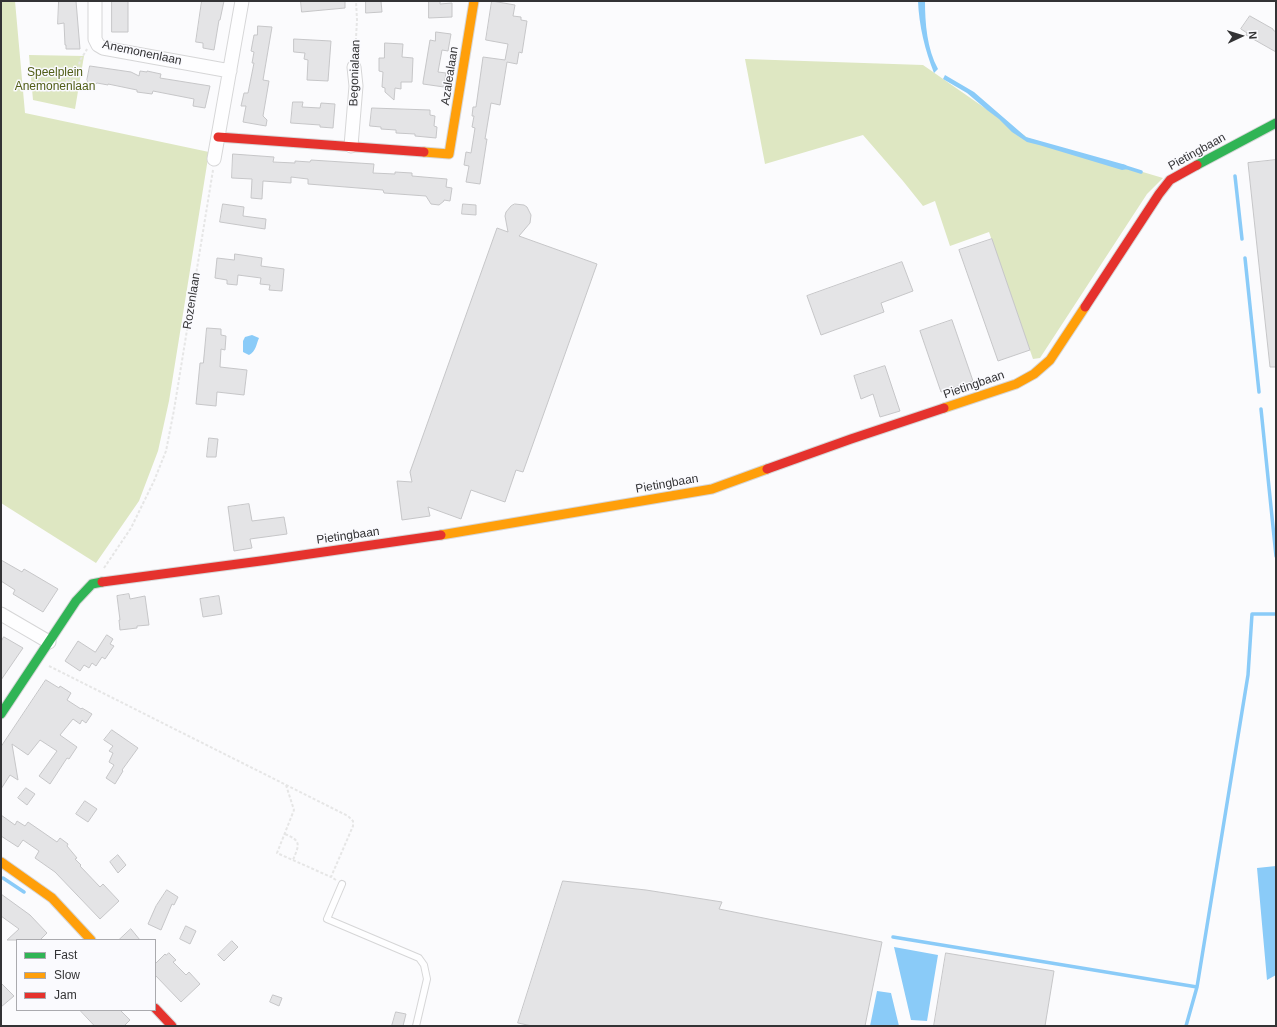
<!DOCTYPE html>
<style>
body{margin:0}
#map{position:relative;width:1277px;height:1027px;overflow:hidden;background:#fbfbfd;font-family:Helvetica,sans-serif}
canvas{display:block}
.frame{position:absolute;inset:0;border:2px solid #333335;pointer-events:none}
.legend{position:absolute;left:16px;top:939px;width:140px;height:72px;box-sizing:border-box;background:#fafafe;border:1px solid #aaaaae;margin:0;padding:5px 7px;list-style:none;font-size:12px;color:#333335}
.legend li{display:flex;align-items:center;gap:8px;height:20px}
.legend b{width:20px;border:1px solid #aaaaae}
.north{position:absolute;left:1221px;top:16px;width:40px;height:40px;-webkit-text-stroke:3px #fafafe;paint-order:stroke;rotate:86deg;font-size:11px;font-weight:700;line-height:16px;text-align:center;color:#333335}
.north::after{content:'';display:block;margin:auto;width:14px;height:18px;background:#333335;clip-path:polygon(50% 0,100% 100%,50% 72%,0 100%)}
</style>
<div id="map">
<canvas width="1277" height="1027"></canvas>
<div class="frame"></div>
<ul class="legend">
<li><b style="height:5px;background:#30b455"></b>Fast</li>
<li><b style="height:5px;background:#ff9f0a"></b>Slow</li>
<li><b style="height:5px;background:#e5322d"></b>Jam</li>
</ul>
<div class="north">N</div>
</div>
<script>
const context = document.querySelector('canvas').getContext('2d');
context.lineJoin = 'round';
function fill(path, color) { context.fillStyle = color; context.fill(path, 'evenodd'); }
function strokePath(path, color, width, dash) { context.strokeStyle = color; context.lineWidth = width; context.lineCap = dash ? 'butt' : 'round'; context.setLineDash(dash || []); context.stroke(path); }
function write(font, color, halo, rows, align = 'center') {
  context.font = font + ' Helvetica,sans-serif'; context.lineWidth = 3; context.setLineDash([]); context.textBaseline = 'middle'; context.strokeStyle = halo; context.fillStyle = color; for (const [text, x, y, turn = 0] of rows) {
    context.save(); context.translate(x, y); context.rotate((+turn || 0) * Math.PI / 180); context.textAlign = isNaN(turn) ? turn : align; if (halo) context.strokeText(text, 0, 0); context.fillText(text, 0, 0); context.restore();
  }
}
fill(new Path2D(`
 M1,1h14l10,112 184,39 -40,249 -11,50 -19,50 -43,62 -95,-60z
 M29,55l55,1 -9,53 -42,-9z
 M745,59l178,6 105,73 135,40 -16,16 -107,164 -7,1 -44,-127 -39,14 -15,-45 -12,5 -20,-25 -40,-46 -98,29z`), '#dee7c2');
fill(new Path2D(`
 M918,1h7c0,22 2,48 13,68l-4,4c-9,-23 -15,-47 -16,-72z
 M945,75l29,17 52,45 100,28 2,4 -6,1 -83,-25 -12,-3 -15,-10 -13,-13 -12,-9 -20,-17 -24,-14z
 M252,335l7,3c-3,7 -3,13 -10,17l-6,-3v-11l2,-4z
 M1276,866v109l-9,5 -10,-112z
 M894,947l44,8 -11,66 -16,-1z
 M877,991l14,2 8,33h-29z`), '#8acbf8');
strokePath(new Path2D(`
 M1122,166l19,6
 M1235,176l7,63
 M1245,258l14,134
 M1261,409l15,147
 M3,878l21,14
 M893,937l304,50
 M1186,1026l11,-39 51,-312 4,-61h24`), '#8acbf8', 3.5);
const building = new Path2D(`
 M59,1h17l4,48h-14v-4h-1l-1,-22 -6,1z
 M112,1h16v31h-16z
 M202,1h22l-4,19h-1l-5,30 -11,-2v-5l-7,-1z
 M301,1h44v7l-43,4z
 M366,1h15l1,11 -16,1z
 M429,1h11v3l12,-1v14l-23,1z
 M492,1l23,4 -2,11 8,1v3l6,1 -5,32 -3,-1 -2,12 -10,-2 -7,43 -9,-2 -6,36h2l-7,45 -14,-2 3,-16 -5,-1 2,-13 5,1 4,-25 -3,-1 2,-11h-2l1,-9h3l7,-50 22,3 3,-16 -22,-4z
 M1250,16l23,13v1l3,2v20l-30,-17 1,-2 -6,-4z
 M258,26l14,1 -9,53 6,1 -6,35 4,4 -1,6 -23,-4 3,-16h-5l3,-13h4l6,-30h-2l2,-11 -3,-1 3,-16h3z
 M436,32l15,2 -3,17 -6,-1 -4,22 8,1 -2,14 -21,-3v-2l7,-42 5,1z
 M294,39l37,2 -3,40 -21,-1 1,-20 -4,-1 1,-6 -11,-1z
 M385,43l18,1 -1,13 11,1 -1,24h-11v7l-6,-1 -1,12 -9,-8v-4l-3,-1 1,-15 -4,-1v-13h5z
 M90,66l41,6 8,4 1,-5 7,1v-1l14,3 -1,4 50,8 -5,22 -12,-2 1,-7 -41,-8 -1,3 -15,-2v-2l-29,-6v1l-11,-2 -4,3 -4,-1 -2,-5z
 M293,102h10l-1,5 18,1 1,-5 14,1 -2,24 -13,-1v-2l-29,-2z
 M372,108l58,2v5l5,1 -1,10 3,1 -1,11 -21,-2v-2l-19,-1v-3l-15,-1v-2l-11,-1z
 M233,154l41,3 -1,5 22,1v-2l15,1 1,-2 63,4 -1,9 22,1v-2l17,1v3l35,3 -1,8 6,1 -2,13 -6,-1v1l-5,4 -8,-1 -5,-8 -42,-3 -1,-3 -75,-6v-5l-17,-2v6l-28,-2 -1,18 -11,-1 1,-19 -20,-1z
 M1276,160v207h-6l-22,-204z
 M223,204l21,3 -1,9 23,3 -1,10 -45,-7z
 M463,204l13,1v10l-14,-1z
 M515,204l9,1 3,2 4,8 -1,8 -11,13 78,28 -74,208 -7,-2 -11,32 -34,-12 -10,29 -33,-12 2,9 -28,4 -5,-39 15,1 -2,-10 87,-244 11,4 -3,-16 1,-4 5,-6z
 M992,239l38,111 -32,11 -39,-111z
 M235,254l27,4 -1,8 23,3 -2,22 -13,-1 1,-5 -10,-1 1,-6 -23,-3 -1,10 -10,-1v-4l-12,-2 2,-20 17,2z
 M902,262l11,29 -32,12 3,9 -63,23 -14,-39z
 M952,320l21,61 -32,11 -21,-61z
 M207,328l14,1v6l5,1 -1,14 -4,-1 -1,18 27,3 -3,25 -27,-3 -1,14 -20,-2 4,-41h3z
 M885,366l15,45 -20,6 -7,-23 -12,5 -7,-23z
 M209,438l9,1 -2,18h-9z
 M249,504l3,17 32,-4 3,17 -37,5 2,9 -18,3 -6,-44z
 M1,560l21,12 2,-3 34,20 -15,23 -30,-18 2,-4 -14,-9z
 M129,594l1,5 15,-3 4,29 -12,1v2l-17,2 -1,-10h1l-3,-24z
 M219,596l3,18 -19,3 -3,-18z
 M107,635l6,4 -3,5 4,2 -9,13 -3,-2 -6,9 -4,-3 -3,5 -5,-3 -4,6 -15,-10 13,-20 17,11z
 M4,637l19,11 -22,32v-38z
 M46,680l13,8 1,-2 11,7 -4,7 14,9 1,-1 10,6 -6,9 -4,-3 -2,4 -7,-5 -13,16 17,12 -8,12 -2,-1 -17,26 -11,-8 18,-25 -17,-11 -12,15 -16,-11 6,36 -8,-5 -9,14v-42z
 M112,730l26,18 -16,22 1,1 -8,13 -9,-6 8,-13 -5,-3 4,-9 -4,-2 4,-5 -9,-6z
 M26,788l9,6 -8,11 -9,-7z
 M85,801l12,8 -9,13 -12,-8z
 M1,815l14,10 2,-4 8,5 3,-4 29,20 3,-4 8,6 -1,2 10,12 -2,1 6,6 -1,1 20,21 3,-3 16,17 -19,18 -45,-47 -20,-14 4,-7 -16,-11 -5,7 -17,-11z
 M118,855l8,10 -8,8 -8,-11z
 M563,881l83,9 76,12 -3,7 163,33 -17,84h-333l-14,-3z
 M167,890l11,7 -4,8 -2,-1 -11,26 -13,-6 8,-18z
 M1,894l29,21 17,18 -7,7h-33l12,-11 -18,-13z
 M186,926l10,5 -6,13 -10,-5z
 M131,929l9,11h-21z
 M232,941l6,6 -14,14 -6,-6z
 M169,953l7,7 -3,2 13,13 3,-3 11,12 -19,18 -26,-27v-11l10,-10 1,1z
 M946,953l108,18 -9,55h-111z
 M1,983l13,13 -13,11z
 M273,995l9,3 -3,8 -9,-4z
 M80,1010h40l10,10 -6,6h-29z
 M396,1012l10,2 -3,12h-11z`);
fill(building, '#e4e4e6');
strokePath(building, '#c6c6c8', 1);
const lane = new Path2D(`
 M342,884l-15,35 92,39 5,7 3,14 -11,47`);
const street = new Path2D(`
 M95,1v38l3,6 5,3 127,23
 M351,146l5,-60 -2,-19
 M214,159l28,-158
 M1,614l48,28`);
const fast = new Path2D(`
 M1197,165l79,-42
 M1,714l75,-113 16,-17 10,-2`);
const slow = new Path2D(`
 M424,152l25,2 25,-153
 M944,408l72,-24 18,-10 16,-14 35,-53
 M441,535l271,-46 55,-20
 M1,862l51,36 39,42`);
const jam = new Path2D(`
 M218,137l206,15
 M1085,307l74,-113 11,-14 27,-15
 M767,469l84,-30 93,-31
 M102,582l166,-22 173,-25
 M155,1008l17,18`);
strokePath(lane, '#d6d6d7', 8);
strokePath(street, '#d6d6d7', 15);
strokePath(fast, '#d6d6d7', 11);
strokePath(slow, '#d6d6d7', 11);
strokePath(jam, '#d6d6d7', 11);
strokePath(new Path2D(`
 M355,56l2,-36 -1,-19
 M68,81c-4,-2 -7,-5 -11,-7 -5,-3 -15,-3 -17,3 -1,4 1,9 2,13 11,5 29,-9 35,-18 2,-3 2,-8 3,-12 2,-3 5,-7 7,-11
 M104,568l27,-40 23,-47 12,-30 8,-41 39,-240
 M49,666l299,150 5,5v5l-22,51 5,3
 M286,785l8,25 -17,43 54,24
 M285,834c17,7 14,11 8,26`), '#e6e6e6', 2, [3, 2]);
strokePath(lane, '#fefeff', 6);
strokePath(street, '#fefeff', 13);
strokePath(fast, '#30b455', 9);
strokePath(slow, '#ff9f0a', 9);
strokePath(jam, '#e5322d', 9);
write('12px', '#333335', '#fafafe', [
 ["Anemonenlaan",142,53,12],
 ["Begonialaan",355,73,-88],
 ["Azalealaan",450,76,-81],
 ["Pietingbaan",1197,152,-29],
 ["Rozenlaan",192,301,-81],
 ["Pietingbaan",974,385,-19],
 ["Pietingbaan",667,484,-10],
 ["Pietingbaan",348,536,-8]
]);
write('12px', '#515e17', '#fafafe', [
 ["Speelplein",55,73],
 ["Anemonenlaan",55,87]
]);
</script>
